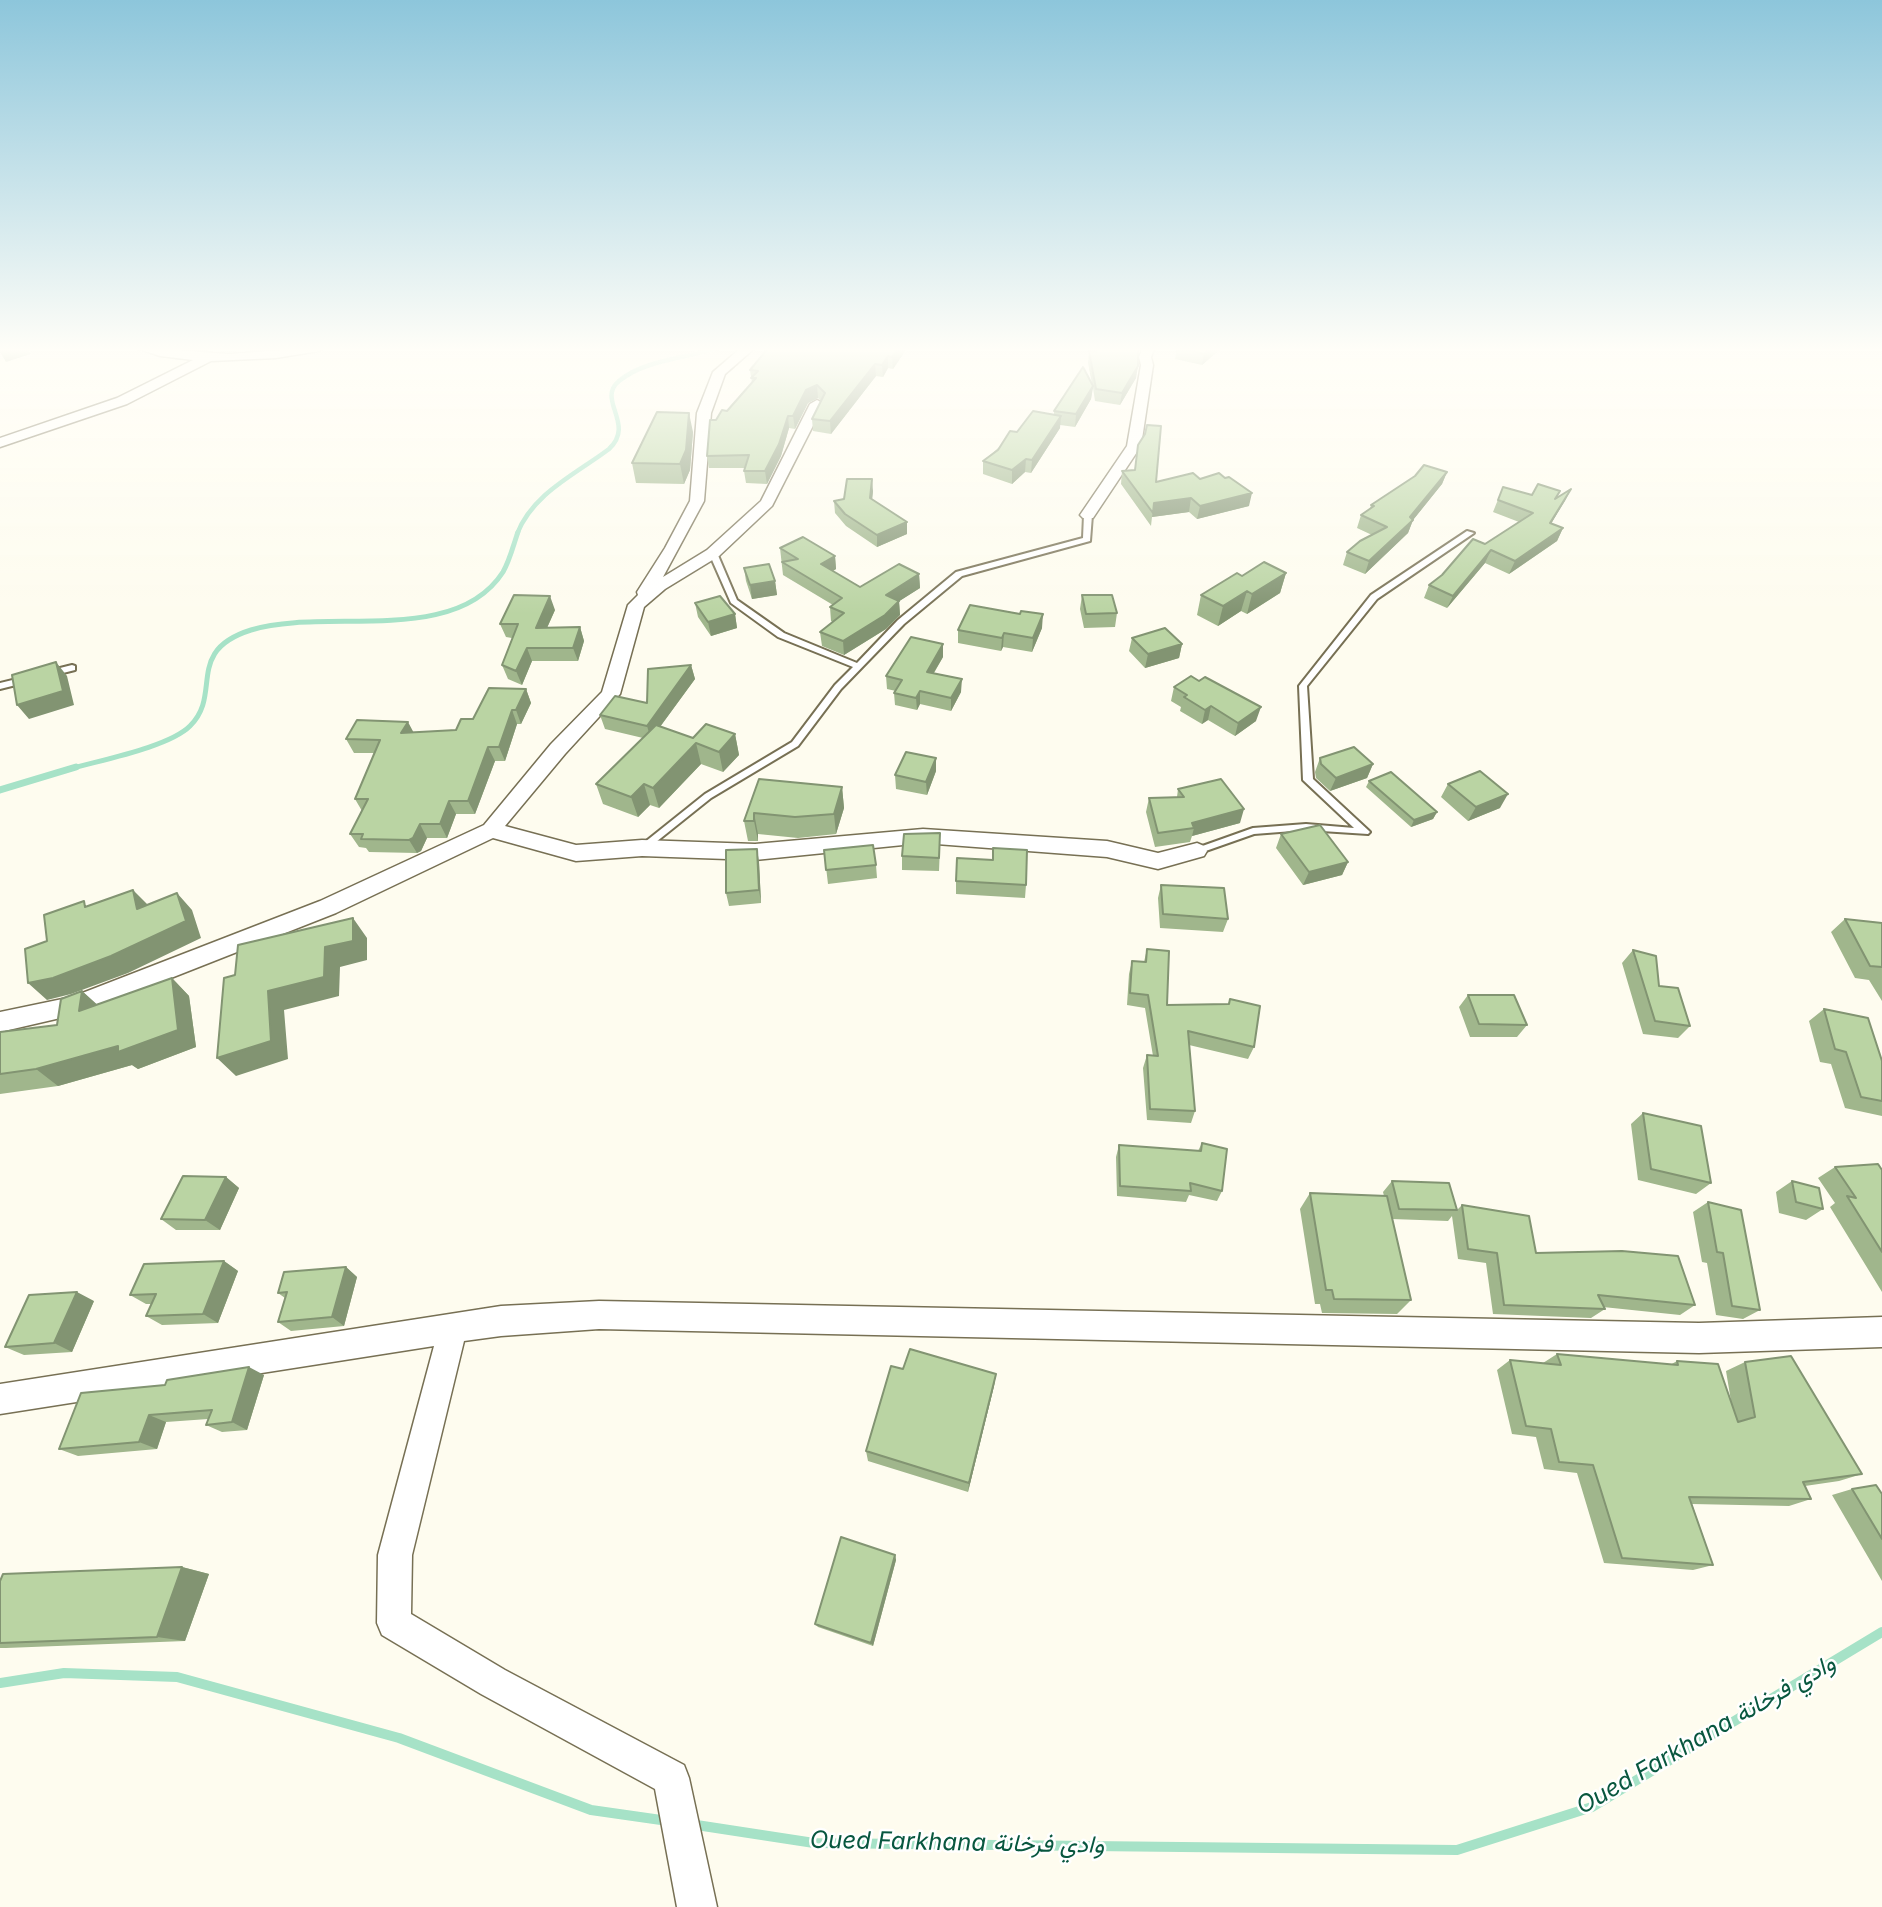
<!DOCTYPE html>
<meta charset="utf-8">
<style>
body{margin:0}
canvas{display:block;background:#fefcef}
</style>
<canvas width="1882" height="1907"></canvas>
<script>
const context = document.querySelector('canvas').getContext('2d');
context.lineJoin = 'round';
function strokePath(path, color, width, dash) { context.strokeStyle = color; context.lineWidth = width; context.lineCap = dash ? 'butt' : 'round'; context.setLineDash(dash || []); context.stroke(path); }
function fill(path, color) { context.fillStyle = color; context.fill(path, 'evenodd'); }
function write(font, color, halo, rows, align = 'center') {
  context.font = font + ' Inter,Vazirmatn,sans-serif'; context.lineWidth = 5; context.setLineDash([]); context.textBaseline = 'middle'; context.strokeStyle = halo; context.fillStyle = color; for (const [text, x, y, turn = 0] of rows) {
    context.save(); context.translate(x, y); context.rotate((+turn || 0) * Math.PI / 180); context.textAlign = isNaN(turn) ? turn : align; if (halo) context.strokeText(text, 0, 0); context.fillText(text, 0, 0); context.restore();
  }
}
strokePath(new Path2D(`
 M517,534c16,-41 59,-60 92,-85 27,-25 -13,-49 10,-68 26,-22 71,-23 102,-34`), '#a6e2c7', 4.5);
strokePath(new Path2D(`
 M70,769c31,-9 99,-22 120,-43 33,-32 -6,-75 61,-96 74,-23 204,17 252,-58 7,-12 10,-26 15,-40`), '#a6e2c7', 5);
strokePath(new Path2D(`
 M0,790l76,-23`), '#a6e2c7', 7);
strokePath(new Path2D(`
 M0,1683l64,-10 113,4 222,61 192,72 77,11
 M690,1824l124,19 643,7 135,-43 290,-175`), '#a6e2c7', 10);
const lane = new Path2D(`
 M1088,513l4,2 -2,26 -128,35 -58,48 -63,65 -43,57 -87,52 -65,52h-6l-2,-2 2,-2 65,-52 87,-52 43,-57 18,-18 -75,-30 -47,-34 -22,-50 1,-2 7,2 20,47 47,33 73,30 41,-43 58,-48 127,-34 1,-23z
 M1467,531l7,2 -97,66 -70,87 6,93 55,51 2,2 -2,2 -62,-4 -52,4 -54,19h-6l-2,-2 2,-2 59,-21 53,-4 48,4 -51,-48 -4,-94 72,-91z
 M72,665l3,1v4l-24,6 -4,-3 1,-2z
 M25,677l3,1v4l-28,7v-6z`);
const street = new Path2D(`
 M133,347l96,7 96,-7 -6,4 -43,7 -65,3 -84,43 -127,43v-9l117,-40 76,-38 -33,-4z
 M742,347h14l-31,27 -14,39 -7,88 -41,76 44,-27 54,-49 49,-97 7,-4 7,4 -52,102 -53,50 -54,33 -21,18 -24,87 -55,60 -60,72 71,19 66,-5 113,4 168,-15 184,12 51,12 39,-10 7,3 3,5 -3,5 -46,13 -51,-12 -184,-14 -168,17 -113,-4 -66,5 -83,-23 -157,75 -254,100 -82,19v-20l72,-15 248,-96 164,-76 67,-81 51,-52 26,-87 10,-10 -1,-3 28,-44 25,-47 7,-88 16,-41z
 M1143,347h12l-4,10 2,8 -12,81 -48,72h-10l-3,-3 47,-69 14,-81 -2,-8z
 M599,1301l1100,22 183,-6v30l-183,6 -1100,-24 -98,7 -37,5 -52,214 -1,59 94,56 179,95 5,13 28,129h-40l-22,-118 -174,-95 -99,-59 -5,-12 1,-68 56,-209 -434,68v-30l501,-78z`);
strokePath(lane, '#777054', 4);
strokePath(street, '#777054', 3);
fill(lane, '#fff');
fill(street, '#fff');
fill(new Path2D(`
 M908,347l-15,22 -5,-1 -5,9 -7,-1 -45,58 -18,-3 -1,-12 9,-18 -3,-3 -10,5 -13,26 -6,-1 -8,28 -14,28 -21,-1 -2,-12 1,-3h-36l-2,-12 9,-36 11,-9 25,-28 -2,-13z
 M1099,347h42l-3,6 -2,25 -16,27 -25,-4 -2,-13 -2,11 -16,28 -15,-2v3l-29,45 -6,-1 -13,12 -29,-10v-13l34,-29 37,-18v-3l38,-27 -4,-21 1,-12 7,1z
 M1177,347h46l-21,18 -27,-6z
 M693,432l-3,38 -6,14 -48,-1 -4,-20z
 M1122,471l34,11 44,-3 49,27 -52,13 -8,-7 -37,5 -1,9 -30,-42z
 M1447,472l-5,12 -29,36 -5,13 -43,41 -22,-9 4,-13 25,-17 -15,-7 4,-13 9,-6 1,-4 44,-29z
 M1503,487l29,8 24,3 15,-9 -20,35 12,4 -6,13 -48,33 -24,-11 -38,45 -23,-10 5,-13 56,-41 34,-22 -26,-10z
 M873,491l-1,8 35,23v12l-30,13 -31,-21 -11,-13 -1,-12z
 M780,548l55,8 1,13 -3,2 27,16 59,-13 1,14 -21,13 1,14 -14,14 -42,26 -22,-9 -2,-14 13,-10 -2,-1 -1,-14 3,-2 -50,-30z
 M744,568l31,13 2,14 -25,4 -6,-18z
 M1286,573l-6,20 -33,21 -6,-3 -23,15 -21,-11 4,-20 41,-19z
 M1082,595l35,18 -2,14 -31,1 -4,-19z
 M695,603l40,11 2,14 -26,8 -13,-19z
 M555,610l-8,18 33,-1 4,14 -6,20h-46l-10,24 -14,-6 -6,-14 10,-27 -6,-1 -6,-13z
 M1042,628l-10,24 -29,-5 -2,4 -43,-8v-13z
 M1132,638l50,6 -3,14 -34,10 -16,-17z
 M943,657l-9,16 27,19 -10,19 -31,-7 -3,6 -22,-5 -1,-12 2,-2 -9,-2 -1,-13z
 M691,665l4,14 -35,48 33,11 42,-4 4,21 -16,17 -22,-8 -42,44 -9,-3 -12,12 -35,-13 -7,-20 47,-46 -38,-9 -5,-14 47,-12z
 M1174,687l82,34 -21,15 -27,-16 -6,4 -22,-13 1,-4 -10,-6z
 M526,689l5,14 -10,21h-4l-12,37h-10l-20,53h-19l-9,24h-20l-6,13 -4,2 -48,-1 -3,-4 -7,-1 -9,-13 12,-23 -7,-12 19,-46h-20l-8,-14 67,-6 43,-3 17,-11z
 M936,758v13l-9,24 -31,-6 -1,-14z
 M1320,758l53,6 -6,14 -37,13 -14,-13 -1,-6z
 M759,779l83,8 2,21 -8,26 -38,4 -40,-4v7h-10l-4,-20z
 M1369,781l68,31 -4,7 -22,8 -45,-40z
 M1448,784l52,24 -32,13 -27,-24z
 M1178,789l62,34 -48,13 -2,6 -35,5 -9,-35 3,-14 28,-1z
 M1281,834l67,28 -6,13 -39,10 -27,-37z
 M940,847l-1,24 -37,-1v-14z
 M824,850l52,15 1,13 -49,6z
 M992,860l34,25 -1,13 -69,-4v-13z
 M759,862l2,41 -32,3 -3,-13z
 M1161,885l67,34 -5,13 -63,-4 -2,-30z
 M1845,919l37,4v78l-13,-21 -14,-2 -24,-46z
 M1147,949l20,56 61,-1 2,-5 24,48 -6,12 -59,-14 6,66 -4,12 -44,-3 -4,-52 4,-13 6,1 -8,-48 -18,-3 2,-31 3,-13 12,1z
 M1633,950l26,36 31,40 -12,12 -35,-4 -21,-71z
 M172,978l17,18 7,51 -58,22 -6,-4 -74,21 -58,8v-62l57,-7 25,-34 15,14z
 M1468,995l59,30 -10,12h-47l-11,-30z
 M1824,1009l58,52v55l-37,-8 -14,-44 -11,-2 -11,-41z
 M1643,1113l68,70 -15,11 -58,-14 -7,-56z
 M1202,1143l20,48 -5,10 -28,-6 -3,7 -69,-6 -1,-39 3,-12 79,6z
 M1835,1167l47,3v122l-52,-85 5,-4 -17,-25z
 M226,1177l13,11 -19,42h-44l-15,-11z
 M1392,1181l65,29 5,-5 74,48 159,52 -15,10 -77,-8 2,2 -14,9 -98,-4 -7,-51 -28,-4 -6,-43 -4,5 -56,-2 19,81 -14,14 -75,-1 -2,-9h-5l-15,-95 10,-16 74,3 -1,-4z
 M1792,1181l31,28 -17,11 -27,-7 -3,-21z
 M1708,1202l52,108 -17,9 -27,-4 -9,-52 -5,-1 -9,-50z
 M224,1261l14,10 -20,52 -56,2 -16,-9 6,-12h-6l-16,-9z
 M346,1267l11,10 -13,49 -53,5 -13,-9 7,-24 -7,-5z
 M94,1301l-22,51 -48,3 -19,-8z
 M1557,1354l113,11 7,-4 54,40 -5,-30 19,-9 117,112 -23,7 -34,5 6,13 -22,7 -97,-2 21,61 -20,5 -89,-7 -27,-90 -33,-4 -8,-32 -24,-3 -15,-64 13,-10 33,3z
 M903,1369l93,5 -2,12 -26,106 -100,-31 -2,-10z
 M264,1375l-17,55 -25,2 -16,-7 2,-6 -42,3 -9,27 -79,7 -19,-7 22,-56z
 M1852,1489l30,5v87l-50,-86z
 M895,1555l1,5 -23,86 -55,-19 -3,-3z
 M182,1567l27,7 -24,67 -179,7h-6v-67z`), '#a0b68c');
fill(new Path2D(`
 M18,347h9l4,7 -25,8 -6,-10z
 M899,347h9l-15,22 -1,-12z
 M1212,347h11l-21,18 2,-11z
 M888,356v12l-5,9 -1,-12z
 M875,364l1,12 -45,58 -1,-13z
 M1138,366l-2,12 -16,27 2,-12z
 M817,385l1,13 -10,5 -13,26 -2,-13 13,-26z
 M1093,386l-2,13 -16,28 1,-13z
 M689,413l4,19 -3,38 -6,14 -4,-20z
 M788,416l1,12 -8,28 -14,28 -2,-13z
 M1061,416l-1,12 -29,45 1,-13z
 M1026,459l-1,13 -13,12v-14z
 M1447,472l-5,12 -29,36 -5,13 -43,41 4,-13 41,-44z
 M872,479l1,12 -2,19 -1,-12z
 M1571,489l-6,12 -21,34 6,-12z
 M1252,493l-3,13 -52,13 3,-13z
 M1191,498l-2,14 -37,5 2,-14z
 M907,522v12l-30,13v-12z
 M1563,528l-6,13 -48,33 6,-13z
 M1491,550l-6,13 -38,45 6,-12z
 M835,556l1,13 -14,8 -1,-13z
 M1286,573l-6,20 -33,21 5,-20z
 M919,574l1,14 -33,21 -1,-14z
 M775,581l2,14 -25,4 -2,-14z
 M1247,591l-6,20 -23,15 5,-20z
 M550,596l5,14 -14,31 -5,-13z
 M899,601l1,14 -14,14 -42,26 -1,-14z
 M735,614l2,14 -26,8 -3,-14z
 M1043,614l-1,14 -10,24 1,-14z
 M580,627l4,14 -6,20 -5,-13z
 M1004,633l-1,14 -2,4 1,-13z
 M943,644v13l-16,27v-12z
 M1182,644l-3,14 -34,10 3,-14z
 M527,648l5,13 -10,24 -6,-14z
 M56,662l11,14 7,29 -45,14 -12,-14z
 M691,665l4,14 -44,60 -4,-13z
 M962,679l-1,13 -10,19v-13z
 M526,689l5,14 -10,21 -5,-14z
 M920,691v13l-3,6 -1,-12z
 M1211,706l-3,14 -6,4 3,-14z
 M1261,707l-5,14 -21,15 3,-13z
 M512,710l5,14 -12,37 -6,-14z
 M408,722l7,13 -14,-2z
 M735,734l4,21 -16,17 -4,-20z
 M696,743l5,21 -42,44 -6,-20z
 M488,747l7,14 -20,53 -7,-13z
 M936,758v13l-9,24 -1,-13z
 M1373,764l-6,14 -37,13 6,-13z
 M644,784l6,21 -12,12 -7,-20z
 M842,787l2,21 -8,26 -2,-20z
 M1508,794l-8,14 -32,13 8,-14z
 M449,801l7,13 -9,24 -7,-14z
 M1244,809l-4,14 -48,13 2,-8 -2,-5z
 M1437,812l-4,7 -22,8 3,-7z
 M754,813l4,21v7l-4,-20z
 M420,824l7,14 -6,13 -4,2 -8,-13z
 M757,849l2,13 2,41 -2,-13z
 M1348,862l-6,13 -39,10 6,-13z
 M133,890l16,16 -12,3z
 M177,893l15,17 9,28 -73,35 -57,21 -24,6 -19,-17z
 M353,918l14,20v22l-27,7 -1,29 -55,14 4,49 -52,17 -19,-18 51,-67 57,-44z
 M172,978l17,18 7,51 -58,22 -6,-4 -74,21 -22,-17z
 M82,991l19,17 -22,3z
 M226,1177l13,11 -19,42 -15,-10z
 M224,1261l14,10 -20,52 -15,-9z
 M346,1267l11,10 -13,49 -12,-9z
 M77,1292l17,9 -22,51 -18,-9z
 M249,1367l15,8 -17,55 -15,-8z
 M996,1374l-2,12 -26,106 1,-9z
 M149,1415l17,7 -9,27 -18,-7z
 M895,1555l1,5 -23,86 -2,-3z
 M182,1567l27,7 -24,67 -28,-4z`), '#829472');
const building = new Path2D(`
 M0,347h18l-18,5z
 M769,347h130l-7,10 -4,-1 -6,9 -7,-1 -45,57 -18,-2 13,-26 -8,-8 -11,5 -13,26h-5l-9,28 -14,27h-21l5,-16 -42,1 3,-36h6l6,-10 5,1 29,-33h-5l7,-7 -8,-1z
 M1099,347h39v19l-16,27 -26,-4 -7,-38 7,1z
 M1177,347h35l-8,7z
 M1083,367l10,19 -17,28 -22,-3z
 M1033,411l28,5 -29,44 -6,-1 -14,11 -29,-9 15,-11 12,-19 7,1z
 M657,412l32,1 -3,37 -6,14 -48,-1z
 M1147,425l14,1 -5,56 37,-9 7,6 19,-6 6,5 4,-1 23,16 -52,13 -9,-8 -37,5 -1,10 -31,-42 13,-1 3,-25 7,-11z
 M1424,465l23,7 -37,45 3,3 -44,41 -22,-9 13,-11 27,-14 -26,-12 13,-9 -3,-1 44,-29z
 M847,479h25l-2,19 37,24 -30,13 -32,-21 -11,-13 10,-2z
 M1538,484l22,7 -5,8 16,-10 -21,34 13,5 -48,33 -24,-11 -38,46 -24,-11 13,-10 31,-36 12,5 48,-31 -35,-13 5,-13 29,8z
 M803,537l32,19 -14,8 39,23 39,-23 20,10 -33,21 13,6 -14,14 -42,26 -23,-9 24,-19 -14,-6 12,-9 -60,-36 16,-3 -18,-11z
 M1264,562l22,11 -34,21 -5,-3 -24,15 -22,-11 36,-22 5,3z
 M769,564l6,17 -25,4 -6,-17z
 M514,595l36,1 -14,32 44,-1 -7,21h-46l-11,23 -14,-6 16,-41h-18z
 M1082,595h30l5,18 -31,1z
 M720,596l15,18 -27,8 -13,-19z
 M970,605l50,9 1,-3 22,3 -10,24 -29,-5 -2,5 -44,-8z
 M1165,628l17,16 -34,10 -16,-16z
 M911,637l32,7 -16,28 35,7 -11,19 -31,-7 -4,7 -22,-5 8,-13 -16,-4z
 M56,662l7,29 -46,14 -5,-30z
 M691,665l-44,61 -47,-11 15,-19 32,7 1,-34z
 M1191,676l8,5 6,-4 56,30 -23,16 -27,-17 -6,4 -21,-13 3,-2 -13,-8z
 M489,688l37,1 -10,21h-4l-13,37h-11l-20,54h-19l-9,23h-20l-7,14 -4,2 -48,-1 2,-5h-13l18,-35h-13l25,-59 -34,-1 11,-19 51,2 -7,11 55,-3 5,-11h12z
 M706,724l29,10 -16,18 -23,-9 -43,45 -9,-4 -13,13 -35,-13 60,-59 37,13z
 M1354,747l19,17 -37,14 -15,-14 -1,-6z
 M906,752l30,6 -10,24 -31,-7z
 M1480,771l28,23 -32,13 -28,-23z
 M1391,772l46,40 -23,8 -45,-39z
 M759,779l83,8 -8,27 -39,3 -41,-4v8h-10z
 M1221,779l23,30 -52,14 2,5 -36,5 -9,-35 35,-1 -6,-8z
 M1320,825l28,37 -39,10 -28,-38z
 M940,833l-1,25 -37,-2 2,-22z
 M873,845l3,20 -50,5 -2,-20z
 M993,848l34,2 -1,35 -70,-4 1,-23 36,2z
 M757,849l2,41 -33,3v-43z
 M1161,885l63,3 4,31 -65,-5z
 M133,890l4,19 40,-16 9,28 -75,35 -58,22 -25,5 -3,-34 22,-8 -3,-26 40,-14 1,6z
 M353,918v23l-28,6 -1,30 -56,14 3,50 -54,17 7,-80 11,-3 3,-30z
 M1845,919l37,4v44l-12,-1z
 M1147,949l22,2 -2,54 62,-1 1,-5 30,7 -6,41 -66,-16 7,80 -45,-2 -3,-54 11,1 -10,-61 -18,-2 2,-32 14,1z
 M1633,950l23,6 3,30 19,2 12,38 -35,-5z
 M172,978l6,52 -60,22v-6l-82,23 -36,5v-42l57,-7 4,-26 21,-8 -3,20z
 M1468,995h46l13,30 -48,-1z
 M1824,1009l44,9 14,43v40l-21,-4 -15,-45 -11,-3z
 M1643,1113l58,13 10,57 -60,-14z
 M1202,1143l25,6 -5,42 -32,-8 1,8 -71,-5 -1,-41 82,6z
 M1878,1164l4,6v82l-35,-56 9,2 -21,-31z
 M183,1176l43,1 -21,43 -44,-1z
 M1392,1181l57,2 8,27 -58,-1z
 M1792,1181l27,7 4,21 -27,-7z
 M1310,1193l77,3 24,104 -77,-1 -2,-9h-6z
 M1708,1202l33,8 19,100 -28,-4 -9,-53 -6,-1z
 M1462,1205l67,11 7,37 86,-2 56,5 17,49 -97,-10 7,14 -101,-4 -7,-52 -29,-4z
 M224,1261l-21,53 -57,2 10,-22 -26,1 14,-31z
 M346,1267l-14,50 -54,5 9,-30 -9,1 6,-21z
 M77,1292l-23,51 -49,4 24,-52z
 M910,1349l86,25 -27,109 -103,-32 25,-85 12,3z
 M1557,1354l121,11 -1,-4 41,3 20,58 17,-5 -10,-55 46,-6 71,118 -59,8 8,17 -122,-2 24,68 -91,-7 -29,-93 -34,-3 -8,-33 -25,-3 -16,-66 51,5z
 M249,1367l-17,55 -26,3 6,-15 -63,5 -10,27 -80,7 22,-56 84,-8 2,-5z
 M1876,1485l6,9v45l-30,-50z
 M841,1537l54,18 -24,88 -56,-19z
 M182,1567l-25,70 -157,6v-62l3,-7z`);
fill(building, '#bad4a3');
strokePath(building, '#829472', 2);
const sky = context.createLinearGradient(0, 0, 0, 614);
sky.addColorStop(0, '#8dc6db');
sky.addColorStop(0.57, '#fffef8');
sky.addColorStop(1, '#fffef800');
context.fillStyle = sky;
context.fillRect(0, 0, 1882, 614);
write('italic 24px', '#08573f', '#fff', [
 ["Oued Farkhana وادي فرخانة",1706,1735,-30],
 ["Oued Farkhana وادي فرخانة",957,1843,1]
]);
</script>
